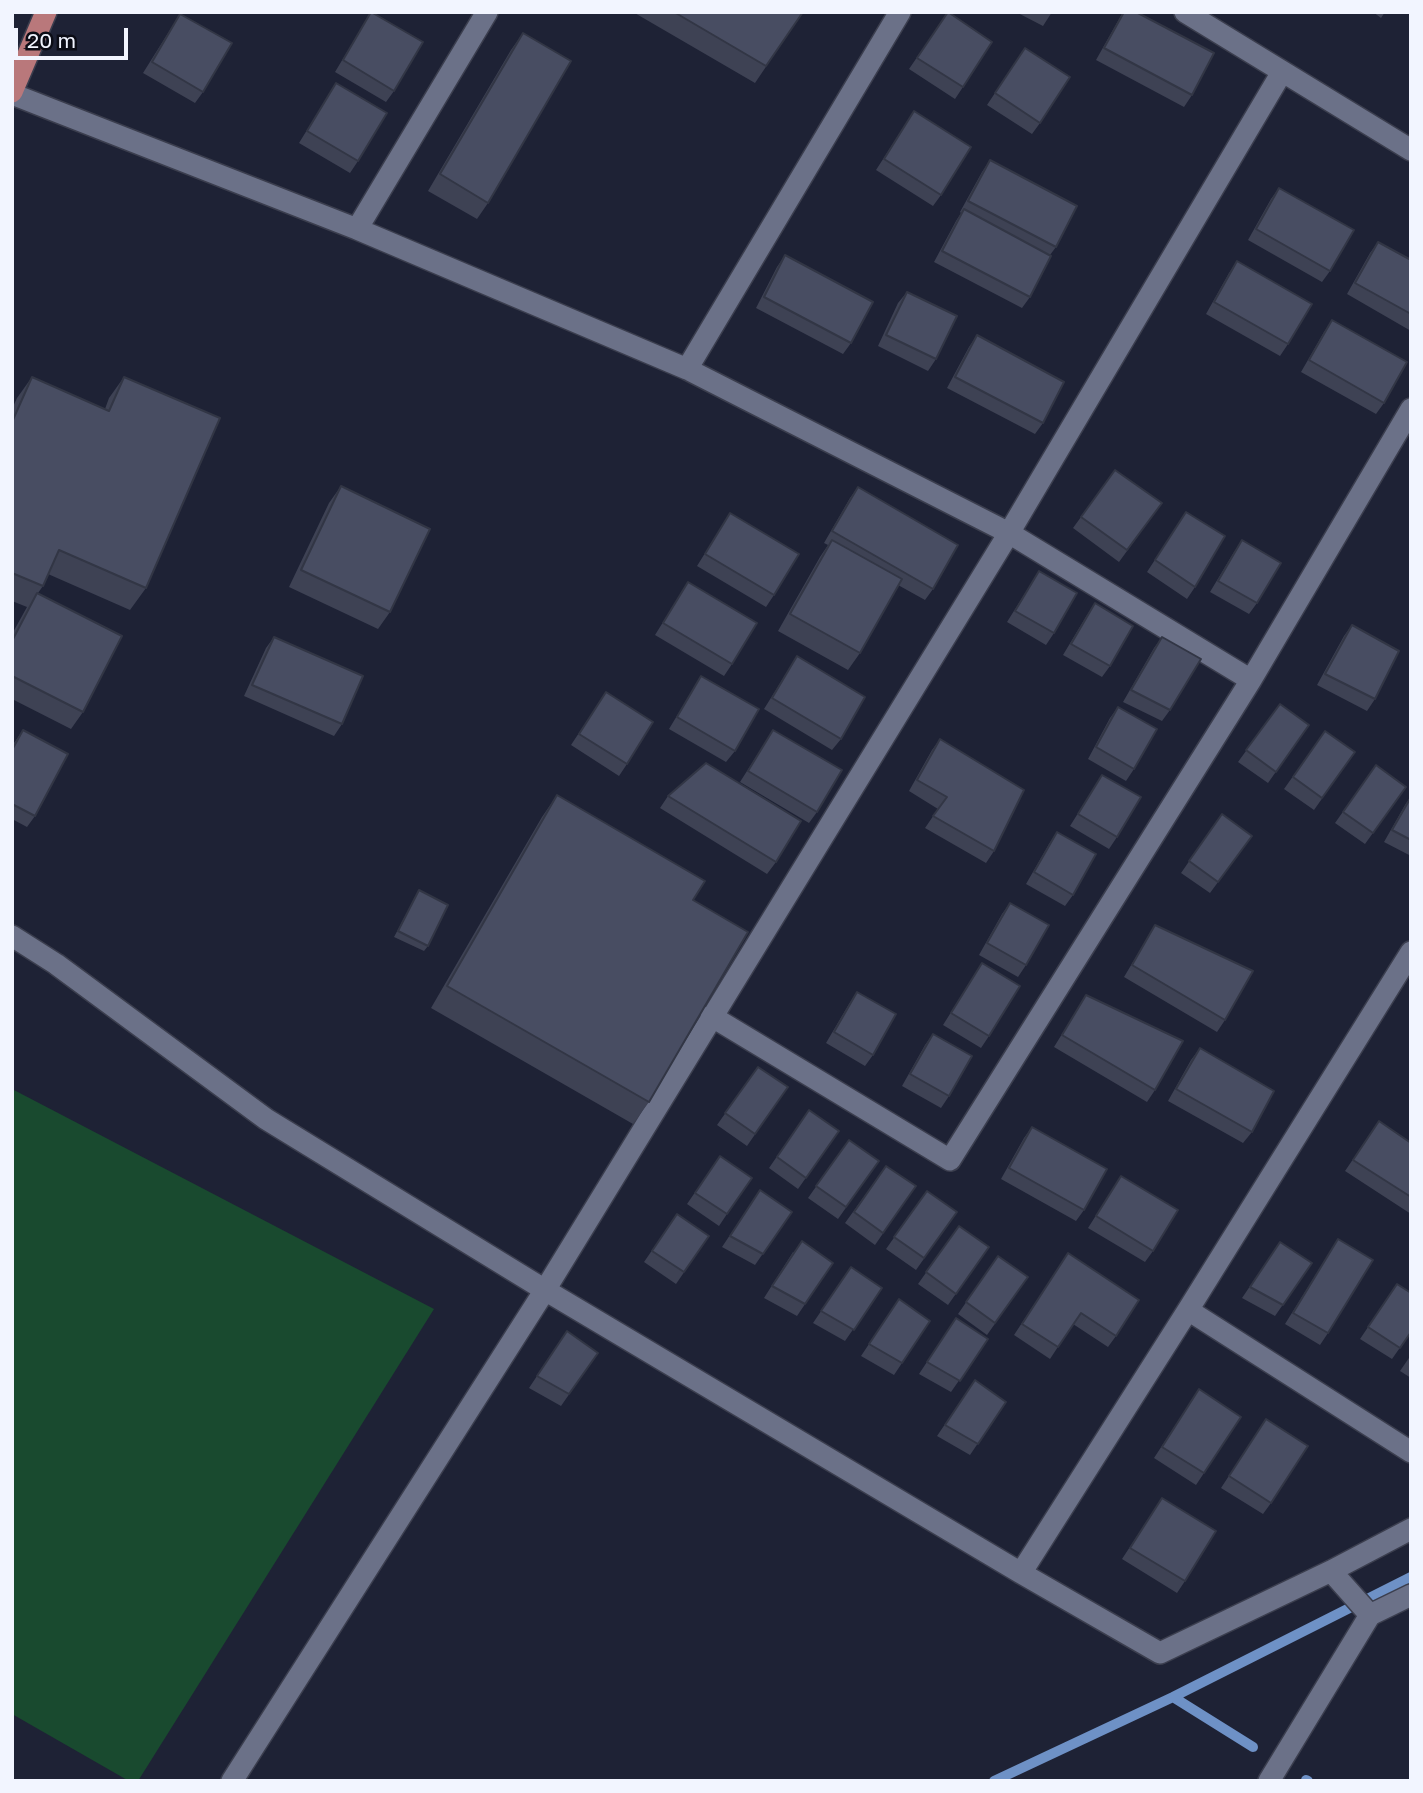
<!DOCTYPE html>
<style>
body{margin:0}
#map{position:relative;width:1423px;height:1793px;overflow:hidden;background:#1e2235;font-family:"Golos Text",sans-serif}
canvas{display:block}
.frame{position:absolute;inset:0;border:14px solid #f2f5ff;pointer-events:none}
.scale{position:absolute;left:14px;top:28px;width:114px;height:32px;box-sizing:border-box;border:4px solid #f2f5ff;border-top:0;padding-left:9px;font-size:21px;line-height:24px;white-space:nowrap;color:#f2f5ff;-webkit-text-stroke:5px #0b0c15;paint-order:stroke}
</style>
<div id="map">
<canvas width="1423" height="1793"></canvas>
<div class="frame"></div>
<div class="scale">20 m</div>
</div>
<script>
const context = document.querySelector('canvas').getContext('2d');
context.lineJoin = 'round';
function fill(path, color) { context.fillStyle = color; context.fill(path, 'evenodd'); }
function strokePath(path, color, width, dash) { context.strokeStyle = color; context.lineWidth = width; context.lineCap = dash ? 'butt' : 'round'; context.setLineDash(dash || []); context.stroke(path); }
fill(new Path2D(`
 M12,1089l422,220 -296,472h-9l-117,-67z`), '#194a2f');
strokePath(new Path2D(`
 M1173,1697l80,50
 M1306,1780l2,1
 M994,1781l179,-84 238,-120`), '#6e91c6', 10);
const minor = new Path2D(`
 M1185,12l226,138
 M12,94l345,135 330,140 322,164 242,147
 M357,229l130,-217
 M687,369l213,-357
 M12,936l44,28 210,155 279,171 476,283 139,80 171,-82 80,-42
 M711,1016l239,144 301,-480 160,-271
 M1188,1310l223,142
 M1331,1571l39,44
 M1021,1573l167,-263 223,-358
 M232,1781l313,-491 464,-757 273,-461
 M1269,1781l101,-166 41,-20`);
const major = new Path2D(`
 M12,92l34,-80`);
strokePath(minor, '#3b3e4e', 24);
strokePath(major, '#3b3e4e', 24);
strokePath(minor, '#6b7188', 21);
strokePath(major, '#b9787b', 21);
fill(new Path2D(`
 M371,12l23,79 -8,11 -51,-30z
 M633,12h170l-48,71z
 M948,12l15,75 -8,12 -46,-30z
 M1016,12h36l-9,14z
 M1123,12h13l56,83 -8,12 -88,-47z
 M1373,12h12l-4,6z
 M180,14l23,78 -8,11 -52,-30z
 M523,33l-35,170 -11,16 -49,-28 83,-141z
 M1025,48l15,75 -8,11 -45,-29z
 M336,83l22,78 -8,12 -51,-30z
 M914,111l27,84 -8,11 -57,-36z
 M990,160l66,87 -6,8 -20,42 -8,11 -88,-46 22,-41 5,-8 -1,-1 22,-40z
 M1279,188l51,83 -8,11 -74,-42 23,-41z
 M1378,242l33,18v71l-64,-37 23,-41z
 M785,255l66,88 -8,11 -87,-46 21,-41z
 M1237,261l51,83 -8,12 -74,-42 23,-41z
 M907,292l29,67 -8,12 -50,-25 20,-43z
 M1332,320l52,83 -8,11 -75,-42 23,-40z
 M977,335l66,88 -8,11 -88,-46 22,-41z
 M32,377l73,32 4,-11 15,-21 22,211 -16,22 -82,-36 -5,12 -5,7 45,119 -12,17 -59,-30v-65l15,-27 -15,-6v-192l5,-11z
 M1115,470l47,33 -43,59 -46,-34z
 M341,486l49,126 -12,17 -89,-42 40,-84z
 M858,487l75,102 -8,11 -27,-15 -38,68 -12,17 -70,-39 42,-74 8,-12 -4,-2 26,-45z
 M1186,512l9,75 -8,12 -40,-27z
 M730,513l44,82 -8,12 -69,-41z
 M1242,540l15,63 -8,11 -39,-22 24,-40z
 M1039,571l15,62 -8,12 -39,-23z
 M688,582l44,82 -8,12 -69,-41z
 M1095,603l15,63 -8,11 -39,-22 24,-40z
 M1352,625l23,74 -8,12 -50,-26 27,-49z
 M274,637l68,87 -8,12 -90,-40 22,-48z
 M1162,637l8,73 -8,11 -39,-19 31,-54z
 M797,656l44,83 -9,11 -68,-41z
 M701,676l34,75 -9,11 -57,-33z
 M606,692l21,72 -8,12 -48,-31z
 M1280,704l29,21 -41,58 -30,-21z
 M1118,707l16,62 -8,12 -38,-22 22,-41z
 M23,730l12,86 -8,11 -15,-8v-73z
 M773,730l44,82 -8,11 -69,-41z
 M1325,731l30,21 -41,58 -30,-21z
 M940,739l54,112 -8,12 -61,-35 13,-19 -29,-18 23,-41z
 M1376,765l30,22 -41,57 -30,-21z
 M1102,775l15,62 -8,12 -39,-23z
 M557,795l136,105 -44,202 -16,22 -202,-116 111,-191z
 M668,796l108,66 -9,12 -107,-66z
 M1411,796v60l-27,-14 21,-37z
 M1222,814l30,22 -42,57 -29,-20z
 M1057,832l16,63 -8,11 -39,-22 23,-40z
 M419,890l9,56 -4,5 -30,-14z
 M1010,903l16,62 -8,12 -39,-22 23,-41z
 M1155,925l70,95 -8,12 -93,-55z
 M982,963l7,73 -8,12 -38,-23z
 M857,992l16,63 -8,11 -39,-23 23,-39z
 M1086,995l69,95 -8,12 -93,-55z
 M933,1034l16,62 -8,12 -39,-22 23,-41z
 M1200,1048l52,84 -9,11 -75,-42 23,-41z
 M758,1067l30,20 -41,59 -30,-21z
 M809,1110l30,21 -41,58 -29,-21z
 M1379,1121l32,22v71l-66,-43z
 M1032,1127l52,83 -8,11 -75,-42 23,-41z
 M849,1140l30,21 -41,58 -30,-21z
 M720,1156l7,58 -8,12 -32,-22z
 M886,1166l30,20 -41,59 -30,-22z
 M1121,1176l32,75 -8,11 -57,-34z
 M927,1191l30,21 -41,58 -30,-21z
 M752,1202l40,10 -37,53 -33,-18z
 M677,1214l32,22 -33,48 -32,-22z
 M959,1226l30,21 -41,58 -30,-21z
 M1338,1239l-10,94 -8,12 -35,-21z
 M1280,1242l32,21 -37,53 -33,-18z
 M793,1252l40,11 -36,53 -33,-18z
 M998,1256l30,21 -41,58 -29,-21z
 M1060,1265l56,71 -8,11 -35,-23 -23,35 -36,-24z
 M851,1267l31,21 -37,53 -32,-18z
 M1397,1284l14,48 -19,27 -32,-20z
 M899,1299l31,22 -36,54 -33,-19z
 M956,1318l32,21 -37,53 -32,-18z
 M567,1331l31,22 -37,53 -32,-18z
 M1411,1355v23l-11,-7z
 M975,1380l31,22 -36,53 -33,-19z
 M1199,1389l5,84 -8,12 -42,-27z
 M1266,1419l5,84 -8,11 -42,-26z
 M1162,1498l23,83 -8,12 -55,-34z`), '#3e4254');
const building = new Path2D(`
 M371,12l52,30 -29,49 -51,-31z
 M674,12h129l-37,54z
 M948,12l44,30 -29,45 -46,-29z
 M1124,12h12l78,41 -22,42 -88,-47z
 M180,14l52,29 -29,49 -51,-30z
 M523,33l48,28 -83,142 -48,-29z
 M1025,48l45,29 -30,46 -45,-30z
 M336,83l51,30 -29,48 -51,-30z
 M914,111l57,36 -30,48 -57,-36z
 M990,160l87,46 -21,41 -88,-46z
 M1279,188l75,42 -24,41 -74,-42z
 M964,209l87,47 -21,41 -88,-46z
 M1378,242l33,18v54l-56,-31z
 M785,255l88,47 -22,41 -87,-46z
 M1237,261l75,43 -24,40 -74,-42z
 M907,292l50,24 -21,43 -50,-24z
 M1332,320l75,42 -23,41 -75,-43z
 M977,335l87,47 -21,41 -88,-46z
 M32,377l77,34 15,-34 96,41 -74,170 -87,-38 -16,36 -31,-13v-151z
 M1115,470l47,33 -35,47 -46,-33z
 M341,486l89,43 -40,83 -89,-42z
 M858,487l100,58 -25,44 -101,-58z
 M1186,512l39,24 -30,51 -40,-27z
 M730,513l69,41 -25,41 -69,-41z
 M832,540l70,39 -42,74 -70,-39z
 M1242,540l39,23 -24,40 -39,-22z
 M1039,571l38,22 -23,40 -39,-22z
 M688,582l69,41 -25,41 -69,-41z
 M37,593l85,43 -39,76 -71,-36v-35z
 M1095,603l38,23 -23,40 -39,-22z
 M1352,625l47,26 -24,48 -50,-25z
 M274,637l89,39 -21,48 -90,-39z
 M1162,637l39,22 -31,51 -39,-20z
 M797,656l68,41 -24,42 -69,-41z
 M701,676l58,33 -24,42 -58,-34z
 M606,692l47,30 -26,42 -48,-30z
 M1280,704l29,21 -33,47 -30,-22z
 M1118,707l39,22 -23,40 -38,-22z
 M23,730l45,24 -33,62 -23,-12v-54z
 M773,730l69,40 -25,42 -69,-41z
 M1325,731l30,21 -33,46 -29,-21z
 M940,739l84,51 -30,61 -61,-35 14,-19 -30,-17z
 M706,763l95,58 -25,41 -108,-66z
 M1376,765l30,22 -33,46 -30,-21z
 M1102,775l39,22 -24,40 -39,-23z
 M557,795l148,86 -12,19 55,32 -99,170 -202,-116z
 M1411,797v43l-19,-10z
 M1222,814l30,22 -34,46 -29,-21z
 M1057,832l39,22 -23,41 -39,-23z
 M419,890l29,15 -20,41 -30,-15z
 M1010,903l39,22 -23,40 -39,-22z
 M1155,925l98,46 -28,49 -93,-55z
 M982,963l38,23 -31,50 -38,-23z
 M857,992l39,22 -23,41 -39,-23z
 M1086,995l97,46 -28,49 -93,-55z
 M933,1034l39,22 -23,40 -39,-22z
 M1200,1048l74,43 -22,41 -76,-43z
 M758,1067l30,20 -33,47 -30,-21z
 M809,1110l30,21 -33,47 -29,-21z
 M1379,1121l32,22v54l-58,-37z
 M1032,1127l75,42 -23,41 -75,-42z
 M849,1140l30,21 -33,46 -30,-21z
 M720,1156l32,22 -25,36 -32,-21z
 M886,1166l30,20 -33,47 -29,-21z
 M1121,1176l57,34 -25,41 -57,-35z
 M760,1190l32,22 -29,42 -33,-18z
 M927,1191l30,21 -33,46 -30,-21z
 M677,1214l32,22 -25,36 -32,-21z
 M959,1226l30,21 -33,47 -30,-22z
 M1338,1239l35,21 -45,73 -35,-20z
 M802,1241l31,22 -28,41 -33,-18z
 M1280,1242l32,21 -29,42 -33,-18z
 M1068,1253l71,47 -23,36 -35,-23 -23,34 -36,-23z
 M998,1256l30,21 -33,46 -29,-21z
 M851,1267l31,21 -28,42 -33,-19z
 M1397,1284l14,9v39l-11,16 -32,-21z
 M899,1299l31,22 -28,42 -33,-19z
 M956,1318l32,21 -28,42 -33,-19z
 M567,1331l31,22 -29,41 -32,-18z
 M975,1380l31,22 -28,42 -33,-19z
 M1199,1389l42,28 -37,56 -42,-26z
 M1266,1419l42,27 -37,57 -42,-27z
 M1162,1498l54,33 -31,50 -55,-33z`);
fill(building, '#484d62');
strokePath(building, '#323645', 2);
</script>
